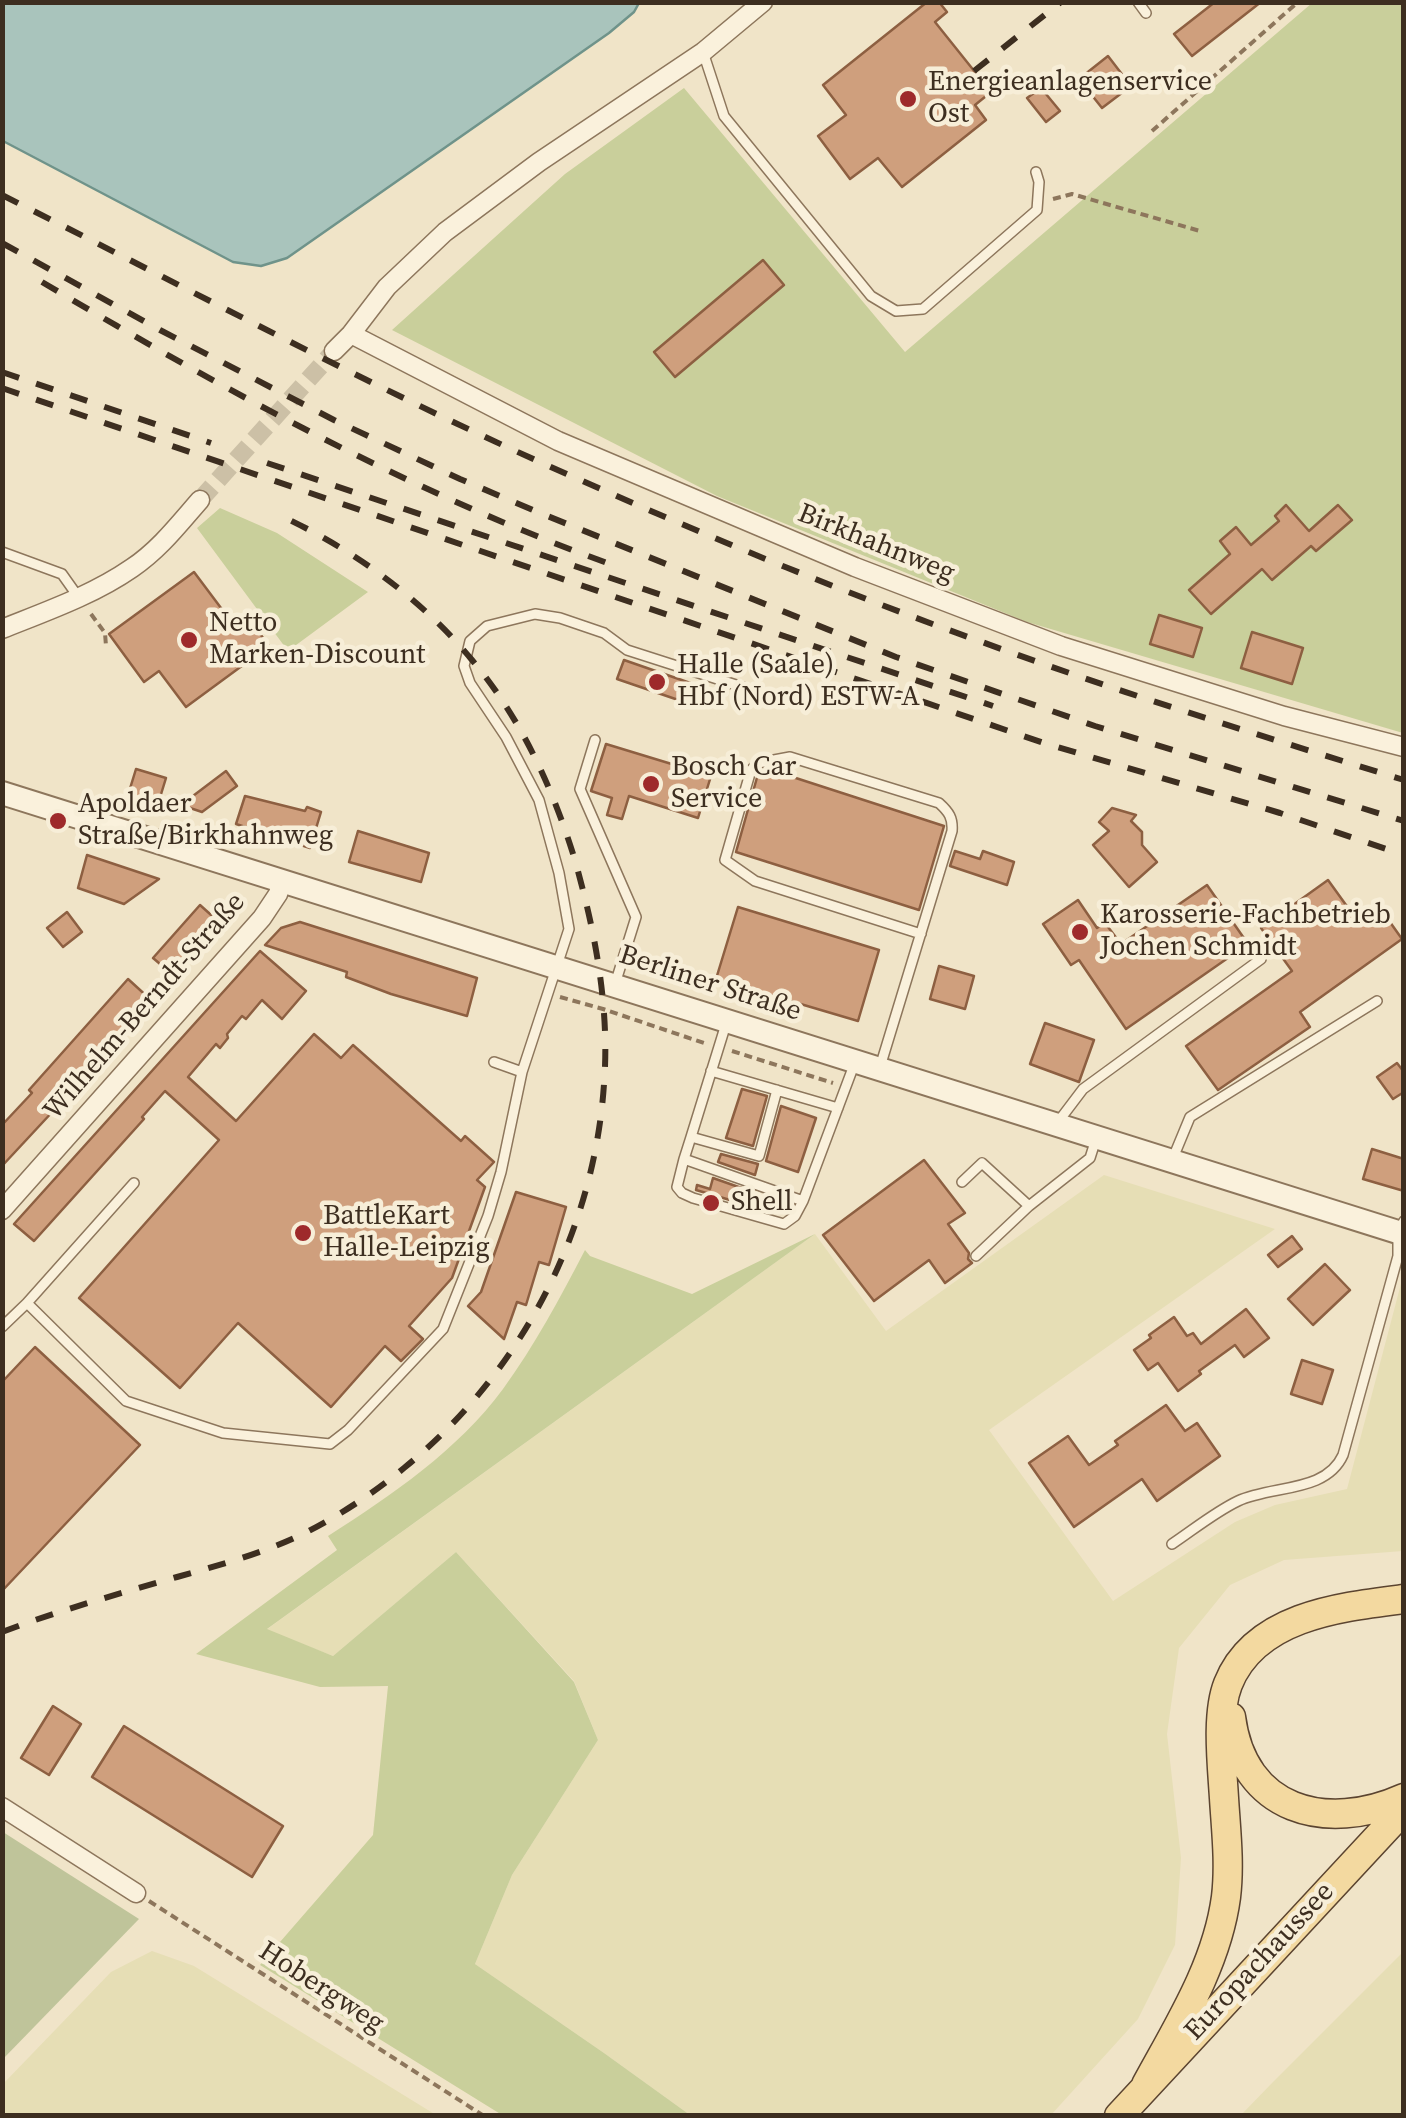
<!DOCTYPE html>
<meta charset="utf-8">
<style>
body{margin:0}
#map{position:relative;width:1406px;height:2118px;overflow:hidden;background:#f0e4c8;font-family:"Source Serif 4",serif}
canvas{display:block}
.frame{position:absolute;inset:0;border:5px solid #3d2e20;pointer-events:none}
</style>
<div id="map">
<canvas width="1406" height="2118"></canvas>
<div class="frame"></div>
</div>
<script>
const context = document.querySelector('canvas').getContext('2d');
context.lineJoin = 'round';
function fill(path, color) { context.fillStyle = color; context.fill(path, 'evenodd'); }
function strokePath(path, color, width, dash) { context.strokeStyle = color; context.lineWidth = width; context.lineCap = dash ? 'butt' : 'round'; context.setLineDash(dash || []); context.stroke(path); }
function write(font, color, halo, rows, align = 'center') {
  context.font = font + ' "Source Serif 4",serif'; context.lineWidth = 9; context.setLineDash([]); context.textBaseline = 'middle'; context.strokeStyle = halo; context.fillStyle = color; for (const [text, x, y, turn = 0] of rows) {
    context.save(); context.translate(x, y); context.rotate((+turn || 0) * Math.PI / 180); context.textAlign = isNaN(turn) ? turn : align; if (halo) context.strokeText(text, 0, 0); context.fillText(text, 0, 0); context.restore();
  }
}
fill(new Path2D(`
 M1104,1175l171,54 -286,201 124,171 122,-79 40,-17 72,-16 56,-213v275l-119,9 -54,25 -51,63 -12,86 14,124 -6,87 -37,74 -87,96h-361l-86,-62 -129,-89 37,-89 86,-135 -24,-59 -118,-129 -123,104 -67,-26 549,-396 71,97z
 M152,1951l42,15 242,149h-433v-31l108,-112z
 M1403,1952v163h-162l32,-33z`), '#e6deb5');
fill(new Path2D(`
 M1312,3h91v730l-376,-111 -310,-126 -325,-166 173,-156 119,-86 221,264z
 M220,508l57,25 91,59 -80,59 -91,-123z
 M815,1234l-548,395 66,27 123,-104 118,130 24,58 -86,135 -37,89 129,89 86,62h-188l-242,-150 113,-130 15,-149 -68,1 -124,-33 141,-104 -9,-14c64,-41 130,-86 175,-147 32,-44 57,-91 82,-139l5,6 102,38z`), '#c9cf9b');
fill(new Path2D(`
 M3,1832l136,87 -136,140h-1z`), '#bfc49a');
const water = new Path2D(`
 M2,3l1,-1 636,1 -5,9 -25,21 -322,225 -26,8 -28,-4 -230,-121z`);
fill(water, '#a9c4bc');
strokePath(water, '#6f938a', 2.5);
const building = new Path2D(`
 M927,2h12l8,10 -12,10 56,70 -16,13 11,15 -84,67 -24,-29 -28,21 -32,-43 28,-21 -23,-30z
 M1215,2h46l-69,54 -18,-22z
 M1108,56l23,30 -29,22 -23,-29z
 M1041,88l19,23 -14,11 -19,-24z
 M763,260l21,25 -109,92 -21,-25z
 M1286,505l23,26 29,-26 14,15 -36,31 -5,-5 -39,34 -10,-11 -51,45 -22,-24 41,-36 -10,-13 16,-14 15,18 28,-24 -4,-5z
 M194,572l42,56 13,-9 20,27 -83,61 -27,-36 -15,11 -35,-48z
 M1159,615l43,13 -9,29 -43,-13z
 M1252,632l51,16 -11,36 -51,-16z
 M624,660l72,25 -6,19 -73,-25z
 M606,744l105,32 -13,42 -69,-22 -7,23 -15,-4 5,-17 -21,-7z
 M136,769l30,9 -8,26 -30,-9z
 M768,769l176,57 -25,84 -183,-58 22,-78z
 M226,771l11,15 -35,26 -21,-7z
 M245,796l60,15 2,-4 14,5 -11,36 -74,-24z
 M1112,808l24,7 -5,6 11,11v13l15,17 -28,25 -36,-42 16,-14 -10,-9z
 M358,831l71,22 -8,29 -72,-20z
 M955,851l25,8 3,-8 31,11 -7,23 -57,-19z
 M87,855l72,24 -35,25 -46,-16z
 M1328,880l31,43 21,-15 22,31 -102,73 10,15 -92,63 -32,-44 106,-75 -31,-43z
 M1207,885l41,59 -122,85 -47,-69 -8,5 -28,-41 35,-24 19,28 8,-5 16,21z
 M200,905l20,18 -47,52 -20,-17z
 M738,907l141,43 -21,71 -142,-42z
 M67,912l15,20 -19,15 -16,-19z
 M300,922l177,56 -10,38 -76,-22 -45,-17 1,-5 -82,-27 16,-17z
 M260,951l46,40 -24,28 -20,-19 -16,19 -4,-3 -15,18 1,4 -8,10 -4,-4 -28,33 48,44 78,-87 27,24 12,-13 108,96 4,-5 29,26 -17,18 8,7 -33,91 -43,48 14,13 -22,22 -16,-15 -54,61 -93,-84 -58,65 -101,-90 140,-158 -54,-49 -23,26 2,2 -110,122 -20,-17z
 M939,966l35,10 -9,33 -35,-10z
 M128,979l23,21 -59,64 3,2 -93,100v-41l30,-32 -3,-3z
 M1045,1023l49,17 -15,42 -49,-18z
 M1397,1063l7,9v20l-11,7 -16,-22z
 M742,1089l25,7 -14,50 -27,-8z
 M781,1106l35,12 -18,54 -32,-11z
 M1372,1149l32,10v32l-41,-12z
 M721,1154l37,10 -3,11 -37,-13z
 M924,1160l41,53 -17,11 21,29 -1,6 4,4 -27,20 -16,-23 -55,41 -51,-66z
 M713,1178l37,13 -1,3 -15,-5 -4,11 -34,-10 1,-5 13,4z
 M516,1192l50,15 -17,58 -10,-3 -13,43 -9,-3 -13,37 -36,-33 13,-14z
 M1292,1236l10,13 -24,18 -10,-12z
 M1325,1264l25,26 -37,35 -25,-26z
 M1246,1309l23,29 -25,19 -9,-12 -36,26 2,3 -23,17 -20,-28 -10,7 -14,-20 17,-12 -2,-3 25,-18 13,19 6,-3 8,11z
 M35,1347l105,98 -138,146v-209z
 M1302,1360l31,10 -11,34 -31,-10z
 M1166,1405l19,26 12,-8 23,33 -63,45 -15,-22 -68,48 -45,-64 39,-27 21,29 29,-20 -3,-4z
 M53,1706l28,18 -32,51 -28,-17z
 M124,1726l159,100 -31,51 -160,-100z`);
fill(building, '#cf9f7d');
strokePath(building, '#8d5f41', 2.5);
strokePath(new Path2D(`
 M200,500l134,-149`), '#ccc0a6', 18, [18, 9]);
const service = new Path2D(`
 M1138,2l8,11
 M703,52l21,64 147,180 25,15 27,-2 114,-99 2,-28 -3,-10
 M2,552l60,22 17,24
 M595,740l-15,49 56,128 -21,67
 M726,1024l-35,113 68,19 18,-66
 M494,1062l28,10
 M880,1067l72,-236c1,-13 -3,-19 -13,-28l-149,-46 -32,6 -7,7 -26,90 30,21 166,53
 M711,1071l127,37
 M1058,1122l25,-33 178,-130
 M691,1137l-7,22 119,42 51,-136
 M1173,1158l17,-41 187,-116
 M684,1159l-7,28 5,6 11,5 91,26 11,-8 8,-15
 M962,1182l20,-19 47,43
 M134,1183l-107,120 99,98 97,32 107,11 18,-14 95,-101 45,-113 13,-44 21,-100 47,-143 -10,-56 -20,-73 -33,-63 -36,-54 -6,-17 6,-25 17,-15 48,-12 25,4 44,15 23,17 134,43
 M976,1256l53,-50 61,-48 6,-19
 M2,1327l25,-24
 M1172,1544c21,-14 43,-32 66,-43 34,-16 88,-8 105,-46l55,-199v-24l6,-11`);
const minor = new Path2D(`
 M351,334l207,107 297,126 206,79 223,70 120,31
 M334,351l17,-17 36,-47 58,-55 94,-70 164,-110 60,-50
 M2,629c45,-18 91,-34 130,-61 27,-18 47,-44 68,-68
 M2,1210l260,-292 16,-24 4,-13
 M2,1807l134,86`);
const tertiary = new Path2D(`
 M2,793l1402,441`);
const primary = new Path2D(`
 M1231,1717c12,94 95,116 173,81
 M1146,2085c32,-59 71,-120 80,-188 4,-33 0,-67 -2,-99 -2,-33 -8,-84 4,-114 27,-68 112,-77 176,-85
 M1119,2116l285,-307`);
strokePath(service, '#8d765c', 12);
strokePath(minor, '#8d765c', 21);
strokePath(tertiary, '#8d765c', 26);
strokePath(primary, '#5b4430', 31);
strokePath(new Path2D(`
 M1152,131l146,-129
 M1053,199l19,-5 128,37
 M91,614l14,19 1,13
 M560,997l43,12 101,34
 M732,1051l101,32
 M149,1901l335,215`), '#8d765c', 4, [8, 5]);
strokePath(service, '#faf1dc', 9);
strokePath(minor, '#faf1dc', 18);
strokePath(tertiary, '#faf1dc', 22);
strokePath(primary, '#f3d9a0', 28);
strokePath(new Path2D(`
 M974,71l87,-69
 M2,195c191,96 380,198 576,284 133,59 267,114 404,163 139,51 280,94 422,138
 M2,243l158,87 174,90 126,59 80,34 356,144 199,69 309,95
 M42,282c182,108 368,210 568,282
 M2,372l209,71
 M2,388l1042,355 236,70 124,42
 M267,463l726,243
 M2,1632c58,-22 116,-38 175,-55 43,-12 87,-24 128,-44 35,-18 69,-40 99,-65 116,-94 190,-235 200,-384 6,-76 -9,-154 -30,-227 -22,-71 -54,-140 -102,-197 -52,-63 -121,-112 -195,-146`), '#3d2e20', 6, [18, 18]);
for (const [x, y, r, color] of [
 [908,99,10,"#9e2a2b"],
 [189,640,10,"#9e2a2b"],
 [657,682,10,"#9e2a2b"],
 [651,784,10,"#9e2a2b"],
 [58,821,10,"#9e2a2b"],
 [1080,932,10,"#9e2a2b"],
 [711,1203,10,"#9e2a2b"],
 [303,1233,10,"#9e2a2b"]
]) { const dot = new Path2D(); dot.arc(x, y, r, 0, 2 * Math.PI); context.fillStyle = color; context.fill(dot); strokePath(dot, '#f7eed8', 4); }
write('28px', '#3d2e20', '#f7eed8', [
 ["Energieanlagenservice",928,83],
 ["Ost",928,115],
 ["Netto",209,624],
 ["Marken-Discount",209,656],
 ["Halle (Saale)",677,666],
 ["Hbf (Nord) ESTW-A",677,698],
 ["Bosch Car",671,768],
 ["Service",671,800],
 ["Apoldaer",78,805],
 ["Straße/Birkhahnweg",78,837],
 ["Karosserie-Fachbetrieb",1100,916],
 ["Jochen Schmidt",1100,948],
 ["Shell",731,1203],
 ["BattleKart",323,1217],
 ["Halle-Leipzig",323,1249]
], 'left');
write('28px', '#3d2e20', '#f7eed8', [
 ["Birkhahnweg",876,544,22],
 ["Berliner Straße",710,984,18],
 ["Wilhelm-Berndt-Straße",145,1007,-49],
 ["Europachaussee",1260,1962,-47],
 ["Hobergweg",321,1988,33]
]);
</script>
